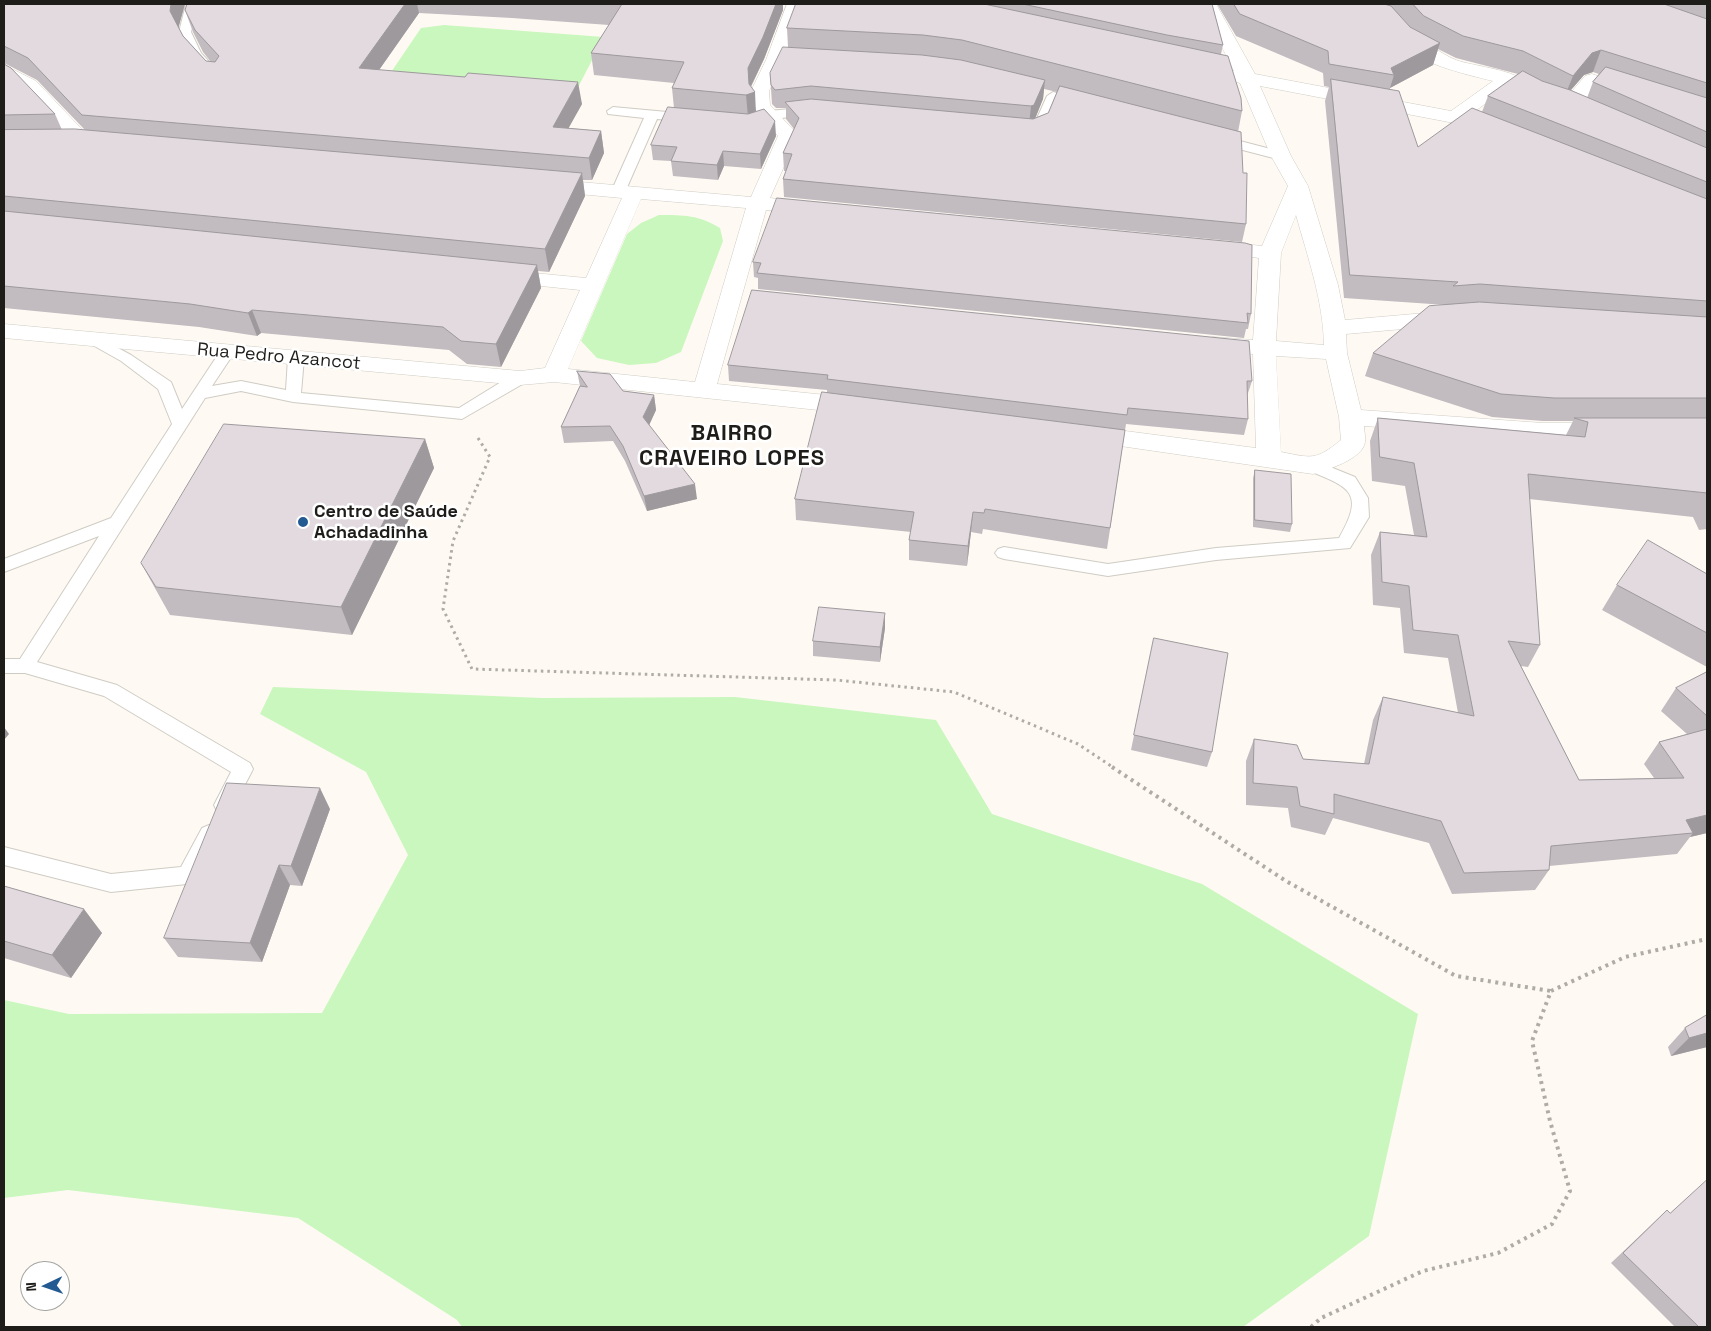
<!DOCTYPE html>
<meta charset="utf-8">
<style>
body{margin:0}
#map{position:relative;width:1711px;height:1331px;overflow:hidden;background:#fefaf3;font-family:"Space Grotesk",sans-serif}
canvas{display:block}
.frame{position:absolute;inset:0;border:5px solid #1e1d1a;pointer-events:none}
.north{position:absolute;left:20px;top:1261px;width:50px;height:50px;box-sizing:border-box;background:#fff;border:1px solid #a5a5a3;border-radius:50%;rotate:267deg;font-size:14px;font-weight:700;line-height:20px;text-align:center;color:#1e1d1a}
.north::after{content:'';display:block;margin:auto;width:18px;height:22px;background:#235a92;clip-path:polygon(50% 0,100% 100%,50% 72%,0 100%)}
</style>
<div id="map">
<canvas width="1711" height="1331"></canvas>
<div class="frame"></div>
<div class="north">N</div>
</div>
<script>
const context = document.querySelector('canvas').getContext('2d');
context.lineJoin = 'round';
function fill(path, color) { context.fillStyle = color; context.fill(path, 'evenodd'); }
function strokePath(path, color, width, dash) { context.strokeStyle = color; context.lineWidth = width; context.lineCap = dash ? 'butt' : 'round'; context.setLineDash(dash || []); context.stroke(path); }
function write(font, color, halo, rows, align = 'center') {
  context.font = font + ' "Space Grotesk",sans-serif'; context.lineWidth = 5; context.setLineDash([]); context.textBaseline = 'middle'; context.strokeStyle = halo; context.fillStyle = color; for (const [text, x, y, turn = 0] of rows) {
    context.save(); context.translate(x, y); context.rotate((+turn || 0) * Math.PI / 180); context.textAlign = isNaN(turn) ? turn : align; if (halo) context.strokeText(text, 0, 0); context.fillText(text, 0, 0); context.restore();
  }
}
fill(new Path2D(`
 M444,25l160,12 -32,62 -189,-15 38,-56z
 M659,215c25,0 40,0 61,13l3,13 -42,111 -25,11 -27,2 -32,-7 -16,-17 46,-107 14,-11z
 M273,687l269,11 193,-1 201,23 56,94 210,70 216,130 -49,222 -126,91h-781l-5,-7 -159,-102 -230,-28 -64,8v-198l65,14 253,-1 86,-158 -42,-83 -106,-58z`), '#caf7be');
const service = new Path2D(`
 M186,4h12l-7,28 10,21 13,14 -2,3h-8l-14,-16 -11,-22z
 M1053,92l31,8 1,3 -6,4 -22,-6 -13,29 -16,5 -5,-1 -2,-3 13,-6 13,-29z
 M613,107l76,7 6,4 -6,4 -32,-3 -32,73 -7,4 -7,-4 33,-74 -36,-4 -1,-3z
 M812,107l6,4 -1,3 -45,5 -16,6 -7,-4 20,-10z
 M1217,135l69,18 2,3 -7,4 -69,-18 -2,-3 2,-3z
 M94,335l37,20 40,27 11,27 39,-59 5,-2 8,5 -22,33 29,-5 45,9 2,-32 8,-5 8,5 -3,35 158,15 55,-34h12l2,4 -2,4 -64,37 -169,-17 -52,-11 -36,7 -168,264 80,23 133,78 3,6 -3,6 -19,36 -7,2 -7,-2 -3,-6 17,-33 -127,-76 -79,-23h-21v-14h16l79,-123 -95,36v-13l107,-41 61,-94 -14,-35 -37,-28 -32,-18 -3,-3z
 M1313,460l42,17 13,21 1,19 -19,31 -134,12 -108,16 -104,-17 -6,-2 -3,-4 3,-4 6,-2 104,17 108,-16 123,-10c27,-46 10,-51 -32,-68l-2,-4 2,-4z
 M209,825l7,3 3,6 -25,47 -7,3 -76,8 -107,-27v-18l107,27 70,-7 21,-39z`);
const minor = new Path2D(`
 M787,4h50l5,4 -3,4 -37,-1 -18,49 -15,31 1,14 28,30 -28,63 49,6 3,4 -3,4 -7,2 -46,-4 -49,174 139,14 8,3 4,5 -4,5 -8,3 -302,-32 -34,3 -516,-47v-14l516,47 25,-3 35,-78 -78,-8 -8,-1 -3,-5 3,-5 8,-1 84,8 36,-80 -76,-7 -7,-2 -3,-4 3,-4 7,-2 205,18 27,-61 -26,-30 -1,-15 15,-31zM641,199l105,9 -51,174 -127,-13z
 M1200,4h16l39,70 196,37 42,-30c-28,-7 -80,-18 -97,-43l3,-4 6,-1c15,3 35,21 51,27 19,7 61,9 72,25l-2,4 -7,2 -10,-4 -48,34 -7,2 -194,-37 31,70 17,30 30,99 7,35 103,-9 8,2 3,5 -3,5 -8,2 -102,9 1,19 14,57 182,13h63l8,2 4,6 -4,6 -8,2h-63l-179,-13c0,5 2,11 1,16 -2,17 -38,28 -52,32l-234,-34 -4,-6 4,-6 8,-2 169,22 -3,-94 -48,-5 -3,-5 3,-5 8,-2 40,3 6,-82 -50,-7 -4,-4 4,-4 7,-2 46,5 26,-60 -17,-30 -31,-73 -11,-3 -3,-4 3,-4 5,-1zM1296,215c12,43 27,85 28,130l-48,-4 5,-88zM1276,356l50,3 13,58 2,23c-26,21 -29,18 -60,12z
 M4,65l32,16 56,59 3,4 -3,4h-14l-56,-59 -18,-11z
 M1592,74l43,14 2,4 -2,4 -7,2 -32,-11 -20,24h-14l-2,-4 2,-4 23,-27z`);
strokePath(service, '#cfccc4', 2);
strokePath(minor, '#cfccc4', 1);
strokePath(new Path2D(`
 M478,438l12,19 -37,84 -10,68 29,60 364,11 118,12 124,52 36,24`), '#afaca6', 3, [2.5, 4]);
strokePath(new Path2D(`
 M1112,767l174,114 170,95 95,15
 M1311,1327l10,-9 102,-47 75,-18 54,-29 18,-33 -20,-70 -18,-80 19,-50 74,-34 82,-18`), '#afaca6', 4, [3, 4.5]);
fill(service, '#fff');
fill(minor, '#fff');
fill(new Path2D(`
 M4,4h181l-7,24 5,8 23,25 5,1 -8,-10 -10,-20 -8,-22 2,-6h596v6l-19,49 -13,28 5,24 20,25 -15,33 -37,-3 -6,14 -45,-4 -2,-15 -18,-1 -2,-15 23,-37 -2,-20 2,-5 -80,-8 -3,-22 18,-28 -97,-7 -93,-5 -40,57 203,34 -14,24 33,3 3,22 -12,27h-9l2,16 -36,76 -11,-1 3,17 -40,79 -34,-3 -18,-14 -188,-17 -4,3 -58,-9 -195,-19v-244l51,50 7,16h23l-48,-50 -33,-17z
 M796,4h416l11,41 -2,9 21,57 -4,21 8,92 -4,18 -458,-45 -1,-18 3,-8h-2l-1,-18 11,-24 -8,-10v-11h-10l-4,-4 -2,-31 18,-26 -1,-19zM1044,89l13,3 -9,21 -13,5 8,-19z
 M1217,4h490v525l-8,1 -6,-13 -164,-18 11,146 -12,22 -7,-1 58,114 75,-2 -10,-14 15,-22 28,-8 -26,-23 15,-23 31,-16v161l-17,4 -13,17 -128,12v4l-14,20 -83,4 -23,-51 -96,-25 -8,17 -34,-8 -3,-19 -42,-3v-44l8,-22 49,20 61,5 9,-44 10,-23 75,16 -10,-55 -44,-5 -4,-45 -27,-3 -2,-50 9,-23 34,3 -9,-49 -33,-5 -2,-40 8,-23 188,17 7,-14h-30l-51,-4 -127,-41 8,-23 73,-48 -102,-7 -19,-197 4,-14 -5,-1 -1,-13 -87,-37zM1438,49l18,9 62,16 -30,22 -6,16 -64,35 -28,-58v-1l43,-23zM1593,72l6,2 -6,8 -6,16 -17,-7 14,-16z
 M753,262l498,52 -3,15h-2l-2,9 -486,-49v-11l-4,-1z
 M728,365l524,16 -5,15 1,23 -4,16 -118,-11 -19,125 -124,-20 -1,5 -11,-2 -4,34 -58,-6v-20l2,-8 -115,-12 -1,-21 32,-107v-2l-98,-9z
 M577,371l46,20 31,4 2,15 -7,15 48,74 -50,12 -22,-50 -12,-20 -49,2 -3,-16 19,-41z
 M425,439l9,29 -82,167 -182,-20 -14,-25 -15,-27z
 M1255,470l37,54 -2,8 -37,-5v-49z
 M1707,574v93l-105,-57 15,-25z
 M885,628l-5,34 -67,-6v-15z
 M1154,638l58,114 -5,15 -76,-17z
 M330,809l-28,77 -12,-1 -28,77 -84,-5 -14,-19z
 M4,886l98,47 -31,45 -67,-20z
 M1707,1015v32l-36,9 -3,-9 17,-19z
 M1667,1210l3,3 37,114h-32l-64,-64z`), '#c2bbc0');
fill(new Path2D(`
 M171,4h14l-8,29 -7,-22z
 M405,4h12l2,9 -54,77 -6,-22z
 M776,4h7v6l-19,49 -15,31 6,2 1,22 -8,3 -2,-22 2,-27z
 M1440,43l-7,22 -43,23 4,-13 -3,-7z
 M1601,50l-8,22 -9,3 -20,23 9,-22 19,-23z
 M1045,80l-2,19 -10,25 -4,1 2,-19z
 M578,82l4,22 -25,45 -4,-22z
 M775,121l1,15 -15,33 -1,-15z
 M601,131l3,22 -12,27 -3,-22z
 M723,151l1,15 -6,14 -1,-15z
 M582,173l3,23 -36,76 -4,-23z
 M537,265l4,23 -40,79 -5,-23z
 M252,310l9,23 -4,3 -9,-23z
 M654,395l2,15 -10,22 -3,-15z
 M425,439l9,29 -82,167 -11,-28z
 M695,484l2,15 -50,12 -3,-15z
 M973,512l-2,20 -4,34 1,-20z
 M885,613v15l-5,34v-15z
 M4,727l5,7 -5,6z
 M320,788l10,21 -28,77 -11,-20z
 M1707,815v18l-17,4 3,-4 -7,-13z
 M279,865l11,20 -28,77 -12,-19z
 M84,909l18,24 -31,45 -19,-23z
 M1707,1033v14l-36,9 18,-18z`), '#9e999c');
const building = new Path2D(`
 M4,4h167l-1,7 13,25 23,25 9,1 4,-6 -24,-26 -10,-20 2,-6h218l-46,64 106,9 3,-4 110,9 -25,45 48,4 -12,27 -507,-43 -54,-57 -24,-12z
 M614,4h162l-13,33 -15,31 1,16 6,8 -9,3 -74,-7 12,-26 -93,-9 31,-49z
 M796,4h188l244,52 13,42 1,13 -280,-71 -39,-5 -136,-7z
 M1023,4h189l11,41 -56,-10z
 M1234,4h150l7,2 19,21 30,16 -49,25 3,7 -65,-11 -1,-13 -88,-37z
 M1413,4h251l43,15v64l-106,-33 -9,3 -19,23 -50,-25 -60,-15 -39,-20z
 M783,47l139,8 39,5 84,20 -11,25 -3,1 -220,-20 -36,4 -4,-5 -1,-12z
 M4,64l7,4 44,46 -51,1z
 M1606,67l101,31v34l-114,-50z
 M1523,71l19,10 28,9 137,58v34l-219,-86z
 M1331,79l68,12 19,56 54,-39 235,91v102l-227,-17 -27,2 5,-4 -108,-7z
 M1060,86l181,46 2,41h4l-1,51 -463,-45 9,-25 -9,-1 16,-35 -14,-16 26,-3 222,20 15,-6z
 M668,107l80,7 16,-5 11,12 -15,33 -37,-3 -6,14 -46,-4 6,-14 -26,-2z
 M75,129l507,44 -37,76 -541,-53v-66z
 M777,198l468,45 7,2 -1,69 -4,-1 1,10 -491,-50 4,-10 -8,-1z
 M4,211l533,54 -41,79 -35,-3 -18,-14 -191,-17 -4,3 -58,-9 -186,-18z
 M752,290l497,51 3,40h-5l1,38 -120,-11 -1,7 -300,-36 1,-4 -100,-10z
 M1480,302l227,15v81h-153l-53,-4 -128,-41 56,-47z
 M577,371l33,3 13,17 31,4 -11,22 52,67 -51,12 -21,-50 -13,-20 -49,1 19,-41 7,1z
 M822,392l303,38 -15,98 -125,-19 -1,4 -11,-1 -5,34 -59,-6 5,-28 -119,-13z
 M1378,418l207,19 3,-15 -14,-4h133v76v-1l-179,-19 12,171 -32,-4 71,139 105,-2 -25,-36 48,-13v86l-21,5 7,13 -142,13 -2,24 -85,3 -23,-52 -107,-27v20l-34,-8 -3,-19 -44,-4 1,-44 43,6 6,14 66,5 14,-67 91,19 -16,-81 -45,-5 -4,-44 -27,-4 -2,-50 47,5 -13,-74 -34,-6z
 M224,424l201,15 -84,168 -185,-20 -15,-24z
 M1255,470l36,4 1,50 -37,-4z
 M1648,540l59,34v59l-90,-48z
 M819,607l66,6 -5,34 -67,-6z
 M1154,638l74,15 -16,99 -78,-17z
 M1707,672v44l-31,-28z
 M227,783l93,5 -29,78 -12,-1 -29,78 -86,-5z
 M4,886l80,23 -32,46 -48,-14z
 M1707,1015v18l-18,5 -4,-10z
 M1707,1180v147h-8l-76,-74 44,-43 3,3z`);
fill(building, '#e2dadf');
strokePath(building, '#9e999c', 1);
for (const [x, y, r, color] of [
 [303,522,6,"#235a92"]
]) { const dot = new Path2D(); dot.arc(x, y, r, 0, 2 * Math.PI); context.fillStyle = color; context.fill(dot); strokePath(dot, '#fff', 2); }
write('18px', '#1e1d1a', '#fff', [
 ["Rua Pedro Azancot",279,357,5]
]);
write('bold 18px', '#1e1d1a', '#fff', [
 ["Centro de Saúde",314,512],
 ["Achadadinha",314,533]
], 'left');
context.letterSpacing = '1px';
write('bold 22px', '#1e1d1a', '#fff', [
 ["BAIRRO",732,434],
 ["CRAVEIRO LOPES",732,459]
]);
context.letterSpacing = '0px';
</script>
